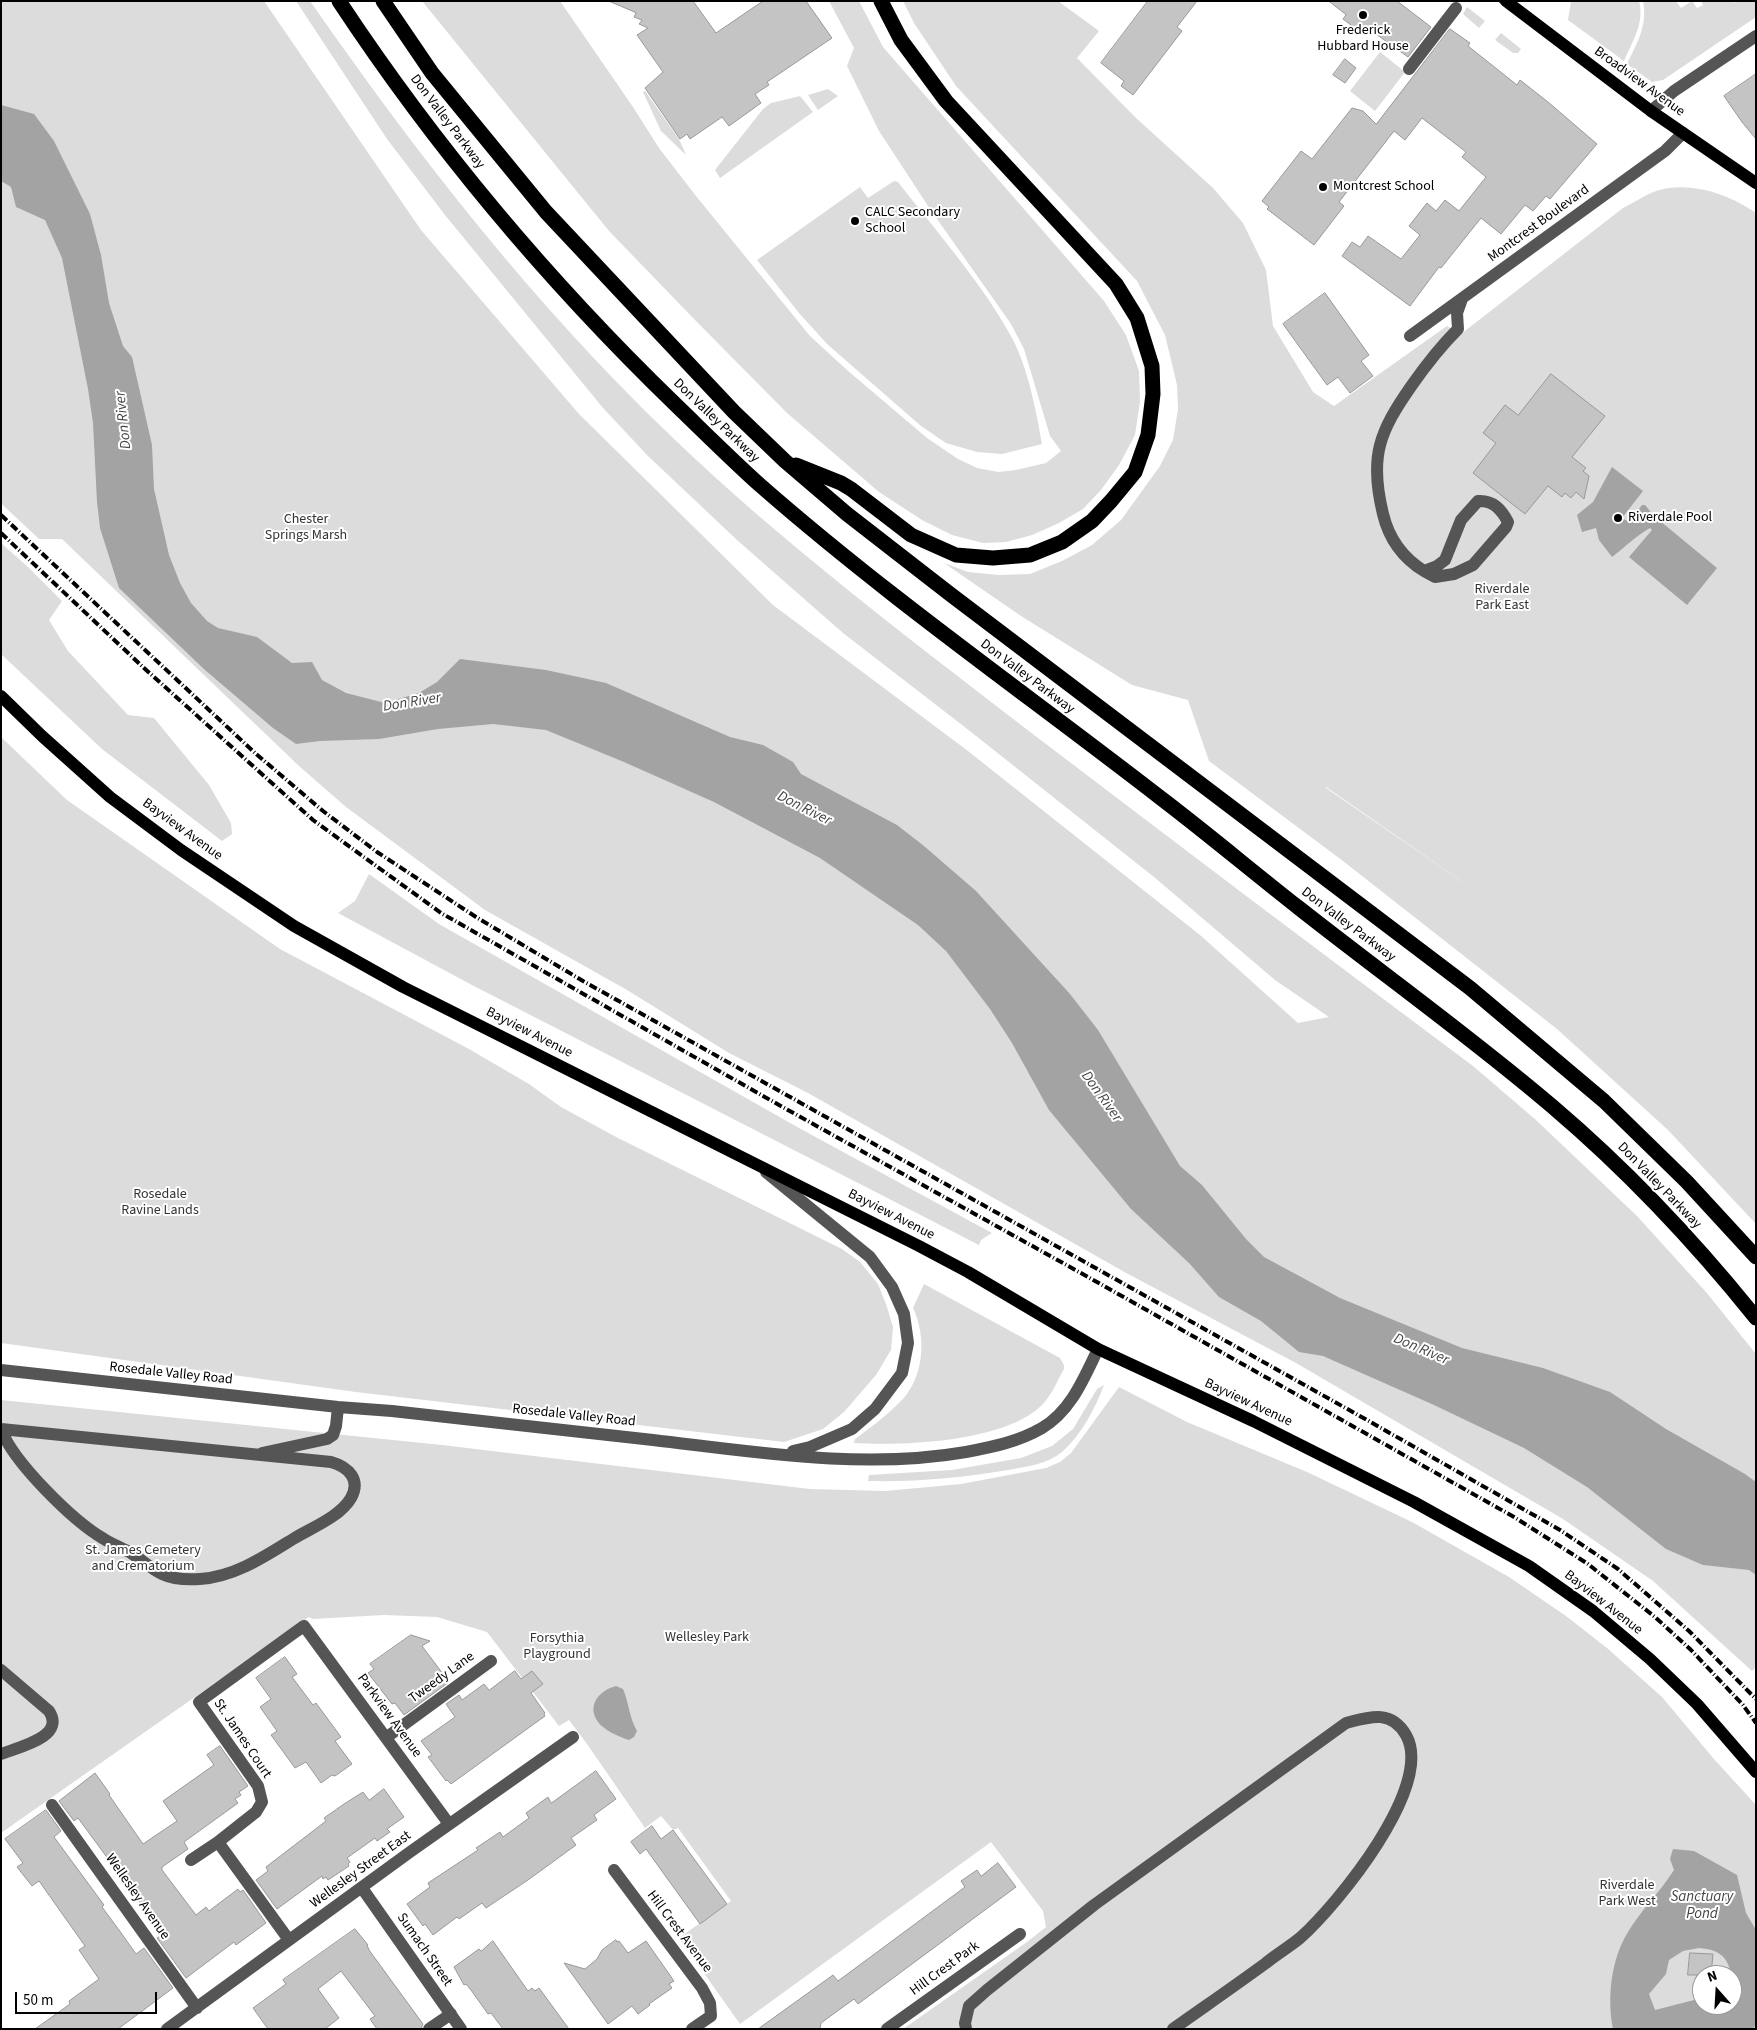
<!DOCTYPE html>
<style>
body{margin:0}
#map{position:relative;width:1757px;height:2030px;overflow:hidden;background:#fff;font-family:"Source Sans 3",sans-serif}
canvas{display:block}
.frame{position:absolute;inset:0;border:2px solid #000;pointer-events:none}
.north{position:absolute;left:1692px;top:1965px;width:50px;height:50px;box-sizing:border-box;background:#fff;border:1px solid #999;border-radius:50%;rotate:341deg;font-size:14px;font-weight:700;line-height:20px;text-align:center;color:#000}
.north::after{content:'';display:block;margin:auto;width:18px;height:22px;background:#000;clip-path:polygon(50% 0,100% 100%,50% 72%,0 100%)}
.scale{position:absolute;left:15px;top:1992px;width:142px;height:22px;box-sizing:border-box;border:2px solid #000;border-top:0;padding-left:6px;font-size:15px;line-height:18px;white-space:nowrap;color:#000;-webkit-text-stroke:4px #fff;paint-order:stroke}
</style>
<div id="map">
<canvas width="1757" height="2030"></canvas>
<div class="frame"></div>
<div class="north">N</div>
<div class="scale">50 m</div>
</div>
<script>
const context = document.querySelector('canvas').getContext('2d');
context.lineJoin = 'round';
function fill(path, color) { context.fillStyle = color; context.fill(path, 'evenodd'); }
function strokePath(path, color, width, dash) { context.strokeStyle = color; context.lineWidth = width; context.lineCap = dash ? 'butt' : 'round'; context.setLineDash(dash || []); context.stroke(path); }
function write(font, color, halo, rows, align = 'center') {
  context.font = font + ' "Source Sans 3",sans-serif'; context.lineWidth = 4; context.setLineDash([]); context.textBaseline = 'middle'; context.strokeStyle = halo; context.fillStyle = color; for (const [text, x, y, turn = 0] of rows) {
    context.save(); context.translate(x, y); context.rotate((+turn || 0) * Math.PI / 180); context.textAlign = isNaN(turn) ? turn : align; if (halo) context.strokeText(text, 0, 0); context.fillText(text, 0, 0); context.restore();
  }
}
fill(new Path2D(`
 M1,1h263l157,229 158,184 194,191 195,146 232,184 98,88 31,-6 -54,-37 -121,-103 -188,-149 -123,-95 -106,-93 -89,-84 -45,-48 -158,-193 -58,-76 -91,-138h14c108,155 224,304 361,435 109,105 230,196 350,289 150,114 300,228 452,341l63,54 101,96 69,76 50,62v313l-4,4 -99,-90 -90,-62 -267,-156 -168,-89 -320,-181 -79,-40 -102,-63 -142,-80 -139,-103 -47,-41 -237,-227h-23l-33,-31 -5,-5z
 M422,1h138l73,106 26,41 37,48 114,140 37,34 80,68 31,21 19,9 21,4 18,-2 30,-7 15,-12 -11,-15 -26,-87 -13,-25 -81,-115 -51,-78 -32,-65 7,-18 -25,-47h30l24,46 221,254 22,34 13,36 1,31 -5,33 -16,30 -18,25 -18,19 -24,14 -27,12 -26,7 -23,1 -31,-8 -30,-15 -43,-28 -92,-79 -92,-93 -86,-89z
 M903,1h155l41,30 -22,27 58,59 78,71 30,35 23,47 7,56 40,66 21,14 113,-80 14,8 162,-126c10,-5 19,-11 28,-15 34,-14 76,0 105,20v1011l-88,-94 -111,-101 -214,-168 -134,-100 -21,-61 -56,-15 -111,-69 -77,-53 24,9 31,3 31,-1 32,-13 30,-16 29,-25 39,-54 13,-26 5,-31 -1,-24 -12,-50 -28,-54 -181,-195 -42,-63zM1326,787l163,113 -163,-112z
 M1571,1h68c6,22 -7,41 -15,60l-56,-41z
 M1643,1h33l5,7 11,-7 5,7 6,-3 -2,-4h32l1,2 3,-2h19v16l-93,63 -11,2 -25,-18c10,-21 21,-39 16,-63z
 M1467,7l18,14 -6,7 -16,-14z
 M1501,33l20,16 -3,4h-5l-18,-13z
 M1380,52l25,20 -30,39 -25,-20z
 M828,89l10,7 -20,14 -10,-15z
 M645,91l34,48 7,16 -25,-24 -18,-39z
 M800,96l13,16 -93,66 -5,-8 48,-61 8,-6z
 M894,181l4,1c37,48 85,102 114,156 16,30 24,72 30,106l-40,10 -25,-2 -31,-9 -25,-17 -94,-82 -28,-31 -42,-53 103,-73 8,11z
 M1,543l27,24 34,34 -13,19 19,31 60,64 26,3 55,67 22,38 1,11 -10,7 -120,-92 -101,-95z
 M1,737l66,63 213,149 189,100 60,35 32,23 57,31 224,111 18,13 18,22 8,20 7,23 -2,23 -15,25 -32,37 -21,17 -39,13 -428,-50 -355,-49z
 M369,874l70,50 360,204 193,105 -11,7 -2,5 -509,-261 -132,-71 17,-12z
 M924,1284l136,74 4,7v4c-7,12 -12,26 -22,36 -37,37 -138,41 -188,38l1,-4c15,-11 31,-23 45,-37 24,-23 27,-65 13,-94z
 M1104,1385c-9,24 -23,50 -42,67 -14,12 -37,15 -54,18 -47,8 -93,12 -140,11l1,-6 83,-5 69,-12 31,-12 21,-17 24,-40z
 M1119,1387l68,35 120,50 105,50 97,55 57,39 41,32 55,49 52,62 42,46v224h-853l124,-87 19,-15 -3,-16 -52,-69 -251,182 -61,-86 52,-37 -53,-73 -5,2 -12,-14 -16,12 -58,-84 -18,-24 -10,6 -72,-94 -50,-15 -53,-2 -71,4 -4,-2 -308,216v-433l441,45 368,44 75,2 76,-7 85,-16 14,-6 11,-9zM1702,1975h30v30h-30z`), '#dcdcdc');
fill(new Path2D(`
 M1,105l33,9 20,27 36,73 11,41 8,48 14,43 9,11 20,88 2,44 15,66 11,28 11,20 16,18 11,7 39,9 35,26 20,-1 10,18 24,13 39,10 34,-10 18,-11 23,-23 86,11 60,13 124,54 33,8 30,17 8,12 96,51 27,21 52,45 94,103 28,36 82,136 22,19 44,54 18,18 76,41 122,50 81,20 67,24 56,37 79,45 11,8v93l-7,-5 -46,-5 -37,-16 -79,-62 -63,-39 -90,-43 -111,-49 -24,-4 -38,-31 -42,-24 -30,-34 -58,-54 -82,-99 -37,-67 -22,-34 -44,-58 -28,-26 -98,-67 -106,-56 -90,-40 -78,-32 -53,-6 -55,5 -59,10 -59,2 -24,3 -23,-16 -68,-58 -86,-82 -19,-60 -3,-26 -4,-79 -5,-34 -26,-131 -17,-38 -29,-13 -5,-20 -10,-6z
 M1612,467l31,24 -21,27 7,4 13,-17h3l9,11 63,52 -30,37 -58,-48 23,-27 -2,-2c-14,8 -25,19 -38,29l-13,-17 -3,-12 -14,4 -5,-17 16,-13z
 M616,1686l7,3c6,14 6,28 14,42l-3,6 -5,3c-10,-3 -25,-10 -31,-18 -12,-17 2,-32 18,-36z
 M1673,1849l21,2 43,24 9,38 10,17v94l-3,5h-140c-6,-31 -2,-70 15,-97 13,-22 32,-40 46,-62l-4,-11zM1699,1948c36,2 33,28 33,57h-30v-7l-47,12 -6,-16 17,-20 3,-14 14,-9z`), '#a3a3a3');
const building = new Path2D(`
 M609,1h84l23,32 47,-32h43l26,37 -65,44 2,3 -14,9 6,9 -32,23 -7,-9 -32,22 -3,-5 -7,5 -35,-51 18,-16 -26,-37 11,-7 -9,-4 3,-4 -8,-3 2,-4z
 M1148,1h49l-20,26 5,4 -49,64 -12,-9 3,-5 -23,-18z
 M1329,1h68l34,26 -23,30 -39,-28 -5,6 -21,-16 3,-4z
 M1450,29l20,14 -2,3 49,39 3,-5 28,22 49,42 -47,55 -4,-3 -13,15 -8,-6 -24,29 -20,-16 -40,50 -2,-1 -29,39 -68,-50 10,-14 8,5 8,-11 33,23 19,-24 -11,-9 18,-23 9,8 9,-11 14,11 27,-34 -24,-20 4,-5 -44,-34 -17,22 -11,-9 -55,71 5,4 -30,39 -47,-36 2,-2 -7,-6 39,-50 11,8 40,-51 11,3 13,13z
 M1345,59l11,9 -11,15 -12,-8z
 M1756,74v65l-14,-17 -18,-26z
 M1325,293l44,62 -8,6 12,15 -23,17 -12,-16 -11,8 -44,-61z
 M1551,374l54,42 -33,41 14,11 -3,3 6,5 -5,23 -8,-7 -5,6 -6,-5 -3,4 -14,-11 -23,28 -52,-41 23,-30 -13,-10 22,-28 13,10z
 M411,1635l19,6 -8,5 27,36 -45,33 -9,-12 -3,1 -24,-31 6,-4 -4,-5z
 M285,1657l12,17 -5,3 21,28 3,-2 25,34 -6,4 17,23 -17,12 -3,-1 -11,8 -15,-21 -11,6 -24,-33 6,-4 -17,-24 11,-8 -15,-21z
 M515,1671l6,8 11,-8 11,13 -12,9 14,20 -1,1 1,2 -94,68 -4,-4 -1,1 -18,-24 4,-2 -11,-14 34,-24 -9,-13 13,-9 3,5 22,-16 5,6z
 M220,1746l28,40 -9,6 2,3 -6,4 3,4 -54,39 4,7 -26,18v3l34,45 10,-8 3,4 29,-22 2,3 3,-2 23,33 -30,22 -2,-3 -48,36 -29,-40 5,-3 -28,-41 -56,-76 -4,3 -15,-20 36,-28 15,21 -1,1 34,49 34,-23 -14,-20 51,-36 -7,-10z
 M596,1771l20,28 -22,16 3,5 -26,18 5,7 -48,35 -42,28 -4,-5 -23,16 -2,-2 -24,18 -8,-11 -2,2 -16,-22 23,-17 -2,-4 50,-33 -2,-2 24,-16 3,5 26,-19 -3,-5 22,-16 3,6z
 M384,1789l20,28 -17,12 3,3 -13,9 -2,-3 -28,20 3,4 -2,2 1,2 -21,14 -2,-3 -3,2 -1,-3 -45,33 -21,-29 12,-9 -2,-4 60,-46 -2,-3 20,-14 19,-12 6,8z
 M46,1810l15,21 -7,6 50,68 -2,2 17,23 17,24 8,-6 29,40 -55,41h-83l35,-25 -1,-3 30,-22 -20,-29 6,-4 -46,-65 -7,5 -15,-19 6,-4 -18,-24z
 M652,1826l9,13 12,-9 54,74 -27,20 -54,-75 -6,5 -9,-12z
 M998,1863l18,24 -158,117 -4,-5 -33,24 -1,6h-62l75,-54 5,6 127,-94 -4,-6 16,-11 4,6z
 M355,1929l13,16h-1l2,5 54,74 -2,5h-44l-7,-10 5,-3 -34,-45 -23,18 21,29 -14,11h-57l-15,-21 33,-24 -3,-4z
 M616,1940l1,2 2,-1 9,12 18,-12 28,40 -5,3 3,4 -23,16 1,1 -12,9 -6,-8 -24,18 -44,-61 21,6 12,-10 5,-9z
 M493,1941l35,50 4,-3 3,3 4,-3 30,41h-66l-12,-16 -3,1 -17,-24 -5,-6 -2,1 -10,-18 25,-18 2,2z
 M1690,1953l23,1 -2,21h-23z`);
fill(building, '#c4c4c4');
strokePath(building, '#999', 1);
strokePath(new Path2D(`
 M1409,69l47,-61
 M1651,111l23,-20 82,-55
 M1410,336l255,-185 18,-18
 M1424,571l11,6 19,-3 19,-9 33,-38 2,-5c-7,-13 -15,-22 -30,-21l-17,19 -16,40 -8,6 -13,5c-21,-13 -35,-32 -41,-57 -14,-57 -4,-82 29,-129 14,-20 28,-38 46,-56l-1,-16 5,-14
 M766,1172l104,85 22,30 12,27 4,29 -6,30 -27,36 -23,20 -42,18 -17,4
 M1,1370l337,37 54,4c87,10 174,20 261,29 103,12 210,30 313,12 26,-5 52,-10 76,-24 29,-17 42,-50 56,-79
 M1,1429l330,33c18,5 30,18 20,36 -11,19 -40,30 -58,41 -29,18 -59,38 -93,40 -13,1 -27,0 -38,-5 -11,-5 -21,-15 -31,-21 -9,-5 -19,-9 -27,-14 -31,-18 -91,-77 -103,-110z
 M262,1453l65,-14 6,-4 3,-9 2,-19
 M1,1670l48,41c17,26 -30,36 -48,43
 M387,1737l104,-76
 M52,1805l145,203
 M191,1860l27,-18
 M614,1870l88,118 8,15 1,13 -19,13
 M362,1888l99,141
 M289,1940l-71,-98 38,-30 6,-10 -4,-16 -59,-84 95,-69 10,-7 145,198
 M167,2029l243,-177 163,-115
 M429,2029l22,-15
 M887,2029l133,-95
 M966,2029l-1,-6 4,-17 18,-16 107,-85 252,-182c23,-6 45,-14 60,12 29,51 -69,170 -106,203 -11,9 -23,16 -34,25 -30,22 -62,44 -93,66`), '#555', 12);
strokePath(new Path2D(`
 M1506,1l145,110 105,72
 M1,696l41,40 68,61 71,53 113,76 109,61 516,259 49,26 130,77 155,72 161,81 115,64 64,45 57,48 47,45 59,68`), '#000', 12);
strokePath(new Path2D(`
 M339,1c97,147 211,282 337,404 28,27 56,55 85,81 128,112 267,209 401,313 46,35 91,73 137,109 85,67 172,129 254,199 74,63 142,135 203,211
 M383,1l49,72 114,139 188,200 51,49 62,53 103,80 520,394 134,113 83,81 69,75
 M796,465l45,18 10,6 60,46 45,20 37,3 37,-3 32,-13 30,-21 19,-20 24,-29 13,-37 5,-41 -1,-28 -15,-48 -21,-34 -170,-183 -45,-61 -20,-39`), '#000', 15);
strokePath(new Path2D(`
 M1498,1l146,111 112,77
 M1514,1l141,107 101,70`), '#000', 1);
strokePath(new Path2D(`
 M1,515l254,238 68,58 54,41 99,65 107,64 784,439 193,110 58,39 71,62 67,68
 M1,533l143,135 169,152 128,93 338,192 309,172 426,240 74,47 67,53 36,33 52,55 13,18`), '#000', 4, [8, 2.5, 1, 2.5]);
for (const [x, y, r, color] of [
 [1363,15,5,"#000"],
 [1323,187,5,"#000"],
 [855,221,5,"#000"],
 [1618,518,5,"#000"]
]) { const dot = new Path2D(); dot.arc(x, y, r, 0, 2 * Math.PI); context.fillStyle = color; context.fill(dot); strokePath(dot, '#fff', 2); }
write('14px', '#000', '#fff', [
 ["Frederick",1363,31,"center"],
 ["Hubbard House",1363,47,"center"],
 ["Montcrest School",1333,187],
 ["CALC Secondary",865,213],
 ["School",865,229],
 ["Riverdale Pool",1628,518]
], 'left');
write('14px', '#000', '#fff', [
 ["Broadview Avenue",1639,82,36],
 ["Don Valley Parkway",447,122,53],
 ["Montcrest Boulevard",1539,224,-36],
 ["Don Valley Parkway",716,421,44],
 ["Don Valley Parkway",1027,677,37],
 ["Bayview Avenue",182,830,36],
 ["Don Valley Parkway",1348,925,37],
 ["Bayview Avenue",529,1033,27],
 ["Don Valley Parkway",1659,1186,46],
 ["Bayview Avenue",891,1215,27],
 ["Rosedale Valley Road",171,1374,6],
 ["Bayview Avenue",1248,1403,25],
 ["Rosedale Valley Road",574,1416,6],
 ["Bayview Avenue",1603,1603,38],
 ["Tweedy Lane",442,1678,-36],
 ["Parkview Avenue",389,1716,54],
 ["St. James Court",242,1739,56],
 ["Wellesley Street East",361,1870,-36],
 ["Wellesley Avenue",137,1897,55],
 ["Hill Crest Avenue",679,1932,53],
 ["Sumach Street",424,1950,55],
 ["Hill Crest Park",945,1969,-36]
]);
write('14px', '#333', '#fff', [
 ["Chester",306,520],
 ["Springs Marsh",306,536],
 ["Riverdale",1502,590],
 ["Park East",1502,606],
 ["Rosedale",160,1195],
 ["Ravine Lands",160,1211],
 ["St. James Cemetery",143,1551],
 ["and Crematorium",143,1567],
 ["Wellesley Park",707,1638],
 ["Forsythia",557,1639],
 ["Playground",557,1655],
 ["Riverdale",1627,1886],
 ["Park West",1627,1902]
]);
write('italic 15px', '#444', '#fff', [
 ["Don River",124,420,-96],
 ["Don River",412,703,-9],
 ["Don River",804,809,27],
 ["Don River",1101,1097,54],
 ["Don River",1421,1350,23],
 ["Sanctuary",1702,1898],
 ["Pond",1702,1915]
]);
</script>
